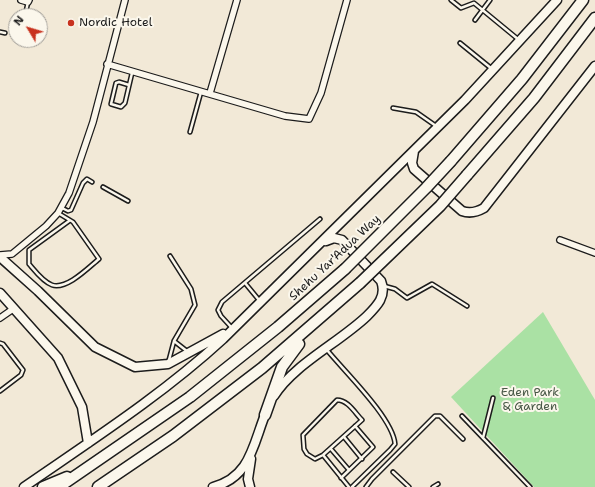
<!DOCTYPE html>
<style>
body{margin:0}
#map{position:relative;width:595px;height:487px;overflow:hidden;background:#f2e9d7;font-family:"Shantell Sans",sans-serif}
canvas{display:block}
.north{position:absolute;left:8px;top:8px;width:40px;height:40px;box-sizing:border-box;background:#fbf7ec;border:1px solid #a29f99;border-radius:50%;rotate:308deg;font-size:11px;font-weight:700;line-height:16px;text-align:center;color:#1c1c1c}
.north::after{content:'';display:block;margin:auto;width:14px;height:18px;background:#c8321e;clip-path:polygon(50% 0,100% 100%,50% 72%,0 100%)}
</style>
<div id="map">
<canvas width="595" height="487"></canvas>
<div class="north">N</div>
</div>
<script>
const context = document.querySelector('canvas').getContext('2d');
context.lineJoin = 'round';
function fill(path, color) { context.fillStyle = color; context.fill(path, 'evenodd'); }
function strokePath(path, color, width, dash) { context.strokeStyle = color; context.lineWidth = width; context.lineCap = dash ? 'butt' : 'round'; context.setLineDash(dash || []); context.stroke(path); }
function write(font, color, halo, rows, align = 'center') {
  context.font = font + ' "Shantell Sans",sans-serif'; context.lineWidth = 4; context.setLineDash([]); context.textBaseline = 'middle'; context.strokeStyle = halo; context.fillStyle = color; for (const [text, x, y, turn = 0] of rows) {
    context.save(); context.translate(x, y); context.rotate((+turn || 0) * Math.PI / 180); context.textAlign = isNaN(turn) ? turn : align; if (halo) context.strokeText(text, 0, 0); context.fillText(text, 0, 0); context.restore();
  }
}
fill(new Path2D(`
 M543,312l52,88v87h-61l-83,-90z`), '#aae1a4');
const lane = new Path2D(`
 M451,0l10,8 13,-5 45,37
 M25,16l3,-14
 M475,20l15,-20
 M0,32l5,1
 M460,43l32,26
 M129,85l-10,-3 -3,1 -5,21 10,3 4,-4 7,-30
 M393,108l23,4 20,14
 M190,132l11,-40
 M103,187l25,14
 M62,208l6,3 3,-1 12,-27 4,-4 5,3
 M58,213l15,9 26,37c-10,8 -32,31 -47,26 -9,-3 -17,-14 -23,-21v-14l40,-29
 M245,283l14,17
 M384,286l11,3 12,9 25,-14 35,22
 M232,328l-11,-12 -3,-6 4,-8 98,-83
 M174,341l14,11
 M0,343l3,1 20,26 -2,5 -21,16
 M327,350c17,21 66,68 68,94l-5,6 -38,37
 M169,360l5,-19 21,-36 -4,-16 -21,-33
 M337,400c11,0 18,13 25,20l-39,35 -8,4 -8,-5 -3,-5 -1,-14z
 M462,416l68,71
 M344,437l18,22
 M483,438l10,-40
 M331,449l18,21
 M323,455l26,32
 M393,472l16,15
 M341,478l32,-31 -18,-21
 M366,487l6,-8 63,-63h5l23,23
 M433,487l5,-3`);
const street = new Path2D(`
 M21,0l7,2 1,-2
 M107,64l178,52 24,3 12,-26 26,-93
 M210,93l27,-93
 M560,240l35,13
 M0,255l12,-1 34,-28 12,-13 11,-20 24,-71 32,-122
 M0,318l13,-9`);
const secondary = new Path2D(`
 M414,151l-2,12 2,6 48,42c8,3 15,1 22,-3l111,-142
 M0,257l38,34 57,56 40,20 33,-3 55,-30
 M0,293l58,65 24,49 6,36
 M274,396c19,-31 66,-54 93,-80 10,-10 20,-20 14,-35l-39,-41 -8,-2 -8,3
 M24,487c68,-47 138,-92 199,-148l242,-239 92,-100
 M213,487c39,-10 40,-45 54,-77
 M250,487l-2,-8 3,-20`);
const highway = new Path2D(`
 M451,161l71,-82 61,-79
 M467,175l67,-77 61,-80
 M265,415l17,-48 17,-23
 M43,487l24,-10
 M59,487l131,-90 88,-70 67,-58
 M98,487l75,-51 89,-68 98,-85`);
strokePath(lane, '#1c1c1c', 5.5);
strokePath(street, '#1c1c1c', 8);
strokePath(secondary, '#1c1c1c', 11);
strokePath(highway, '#1c1c1c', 13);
strokePath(lane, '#fbf7ec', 2.5);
strokePath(street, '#fbf7ec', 5.5);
strokePath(secondary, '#fbf7ec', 8);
strokePath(highway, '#fbf7ec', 10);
const highwayBridge = new Path2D(`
 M345,269l81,-81 25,-27
 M360,283l80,-77 27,-31`);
strokePath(highwayBridge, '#1c1c1c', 13, []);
strokePath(highwayBridge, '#fbf7ec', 10);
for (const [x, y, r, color] of [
 [71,23,4,"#c8321e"]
]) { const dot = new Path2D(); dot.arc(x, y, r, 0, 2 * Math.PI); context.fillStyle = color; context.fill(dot); strokePath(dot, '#fbf7ec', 1.5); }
write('12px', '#1c1c1c', '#fbf7ec', [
 ["Nordic Hotel",79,23]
], 'left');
write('12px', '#1c1c1c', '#fbf7ec', [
 ["Shehu Yar'Adua Way",335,258,-43]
]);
write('12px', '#475745', '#fbf7ec', [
 ["Eden Park",530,393],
 ["& Garden",530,407]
]);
</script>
